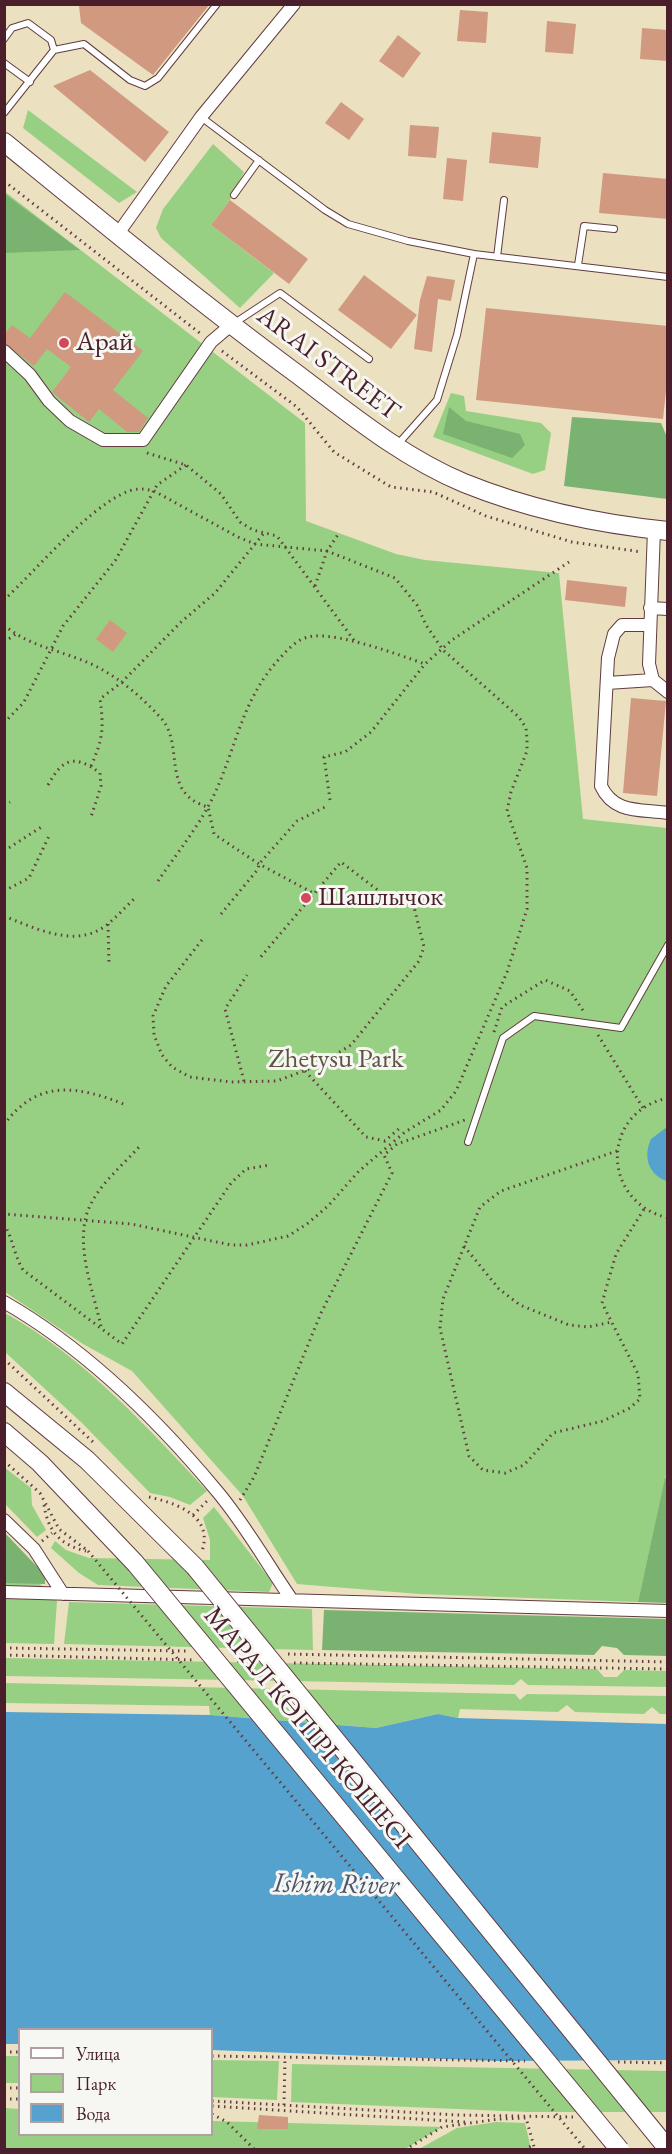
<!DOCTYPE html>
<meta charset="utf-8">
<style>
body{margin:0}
#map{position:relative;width:672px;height:2154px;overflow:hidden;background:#ebe0c0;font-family:"EB Garamond",serif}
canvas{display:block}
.frame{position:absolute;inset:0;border:6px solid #4a1f2b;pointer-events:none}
.legend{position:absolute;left:18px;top:2028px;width:195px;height:108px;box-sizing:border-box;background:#f6f6f2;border:2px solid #b1a0a2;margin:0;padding:8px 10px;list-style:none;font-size:18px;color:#4a1f2b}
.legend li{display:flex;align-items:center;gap:12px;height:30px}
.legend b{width:30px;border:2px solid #b1a0a2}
</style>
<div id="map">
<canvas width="672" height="2154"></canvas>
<div class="frame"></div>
<ul class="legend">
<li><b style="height:8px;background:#fff"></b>Улица</li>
<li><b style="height:16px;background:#98d083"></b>Парк</li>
<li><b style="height:16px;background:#54a2cd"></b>Вода</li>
</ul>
</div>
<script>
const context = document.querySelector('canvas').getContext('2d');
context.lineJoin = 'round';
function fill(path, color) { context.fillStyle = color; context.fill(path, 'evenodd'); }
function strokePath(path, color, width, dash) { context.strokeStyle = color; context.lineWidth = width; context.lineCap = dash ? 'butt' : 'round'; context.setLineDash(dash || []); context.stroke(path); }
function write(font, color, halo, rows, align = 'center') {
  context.font = font + ' "EB Garamond",serif'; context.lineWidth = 6; context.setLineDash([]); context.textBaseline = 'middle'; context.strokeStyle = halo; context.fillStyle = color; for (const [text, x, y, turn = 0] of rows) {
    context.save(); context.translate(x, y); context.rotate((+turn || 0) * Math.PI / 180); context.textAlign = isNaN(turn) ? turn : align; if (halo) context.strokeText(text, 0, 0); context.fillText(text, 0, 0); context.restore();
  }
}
fill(new Path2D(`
 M28,110l109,82 -18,11 -96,-75z
 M213,144l31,28 -14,28 -19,25 63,48 -34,35 -79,-70 -5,-10 7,-19z
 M4,191l301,232 1,98 90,33 29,6 134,13 24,246 84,9 1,638 -30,136 -219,-8 -122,-10 -54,-88 -111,-125 -49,-27 -78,-52z
 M451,393l13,3 2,15 75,12 10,10 -6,37 -12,4 -100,-37z
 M5,1313c79,44 141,113 202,178l-17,14 -20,-8 -20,-4 -67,-69 -78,-72z
 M4,1467l27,21 1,17 14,25 -9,7 -32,-33z
 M214,1507l59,76 -4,9 -171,-7 -19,-12 -28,-25 4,-7 11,9 23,8 121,2v-20l-7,-22z
 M4,1548l53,53 -3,43 -49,-1z
 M69,1602l243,7 1,41 -249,-6z
 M5,1658l592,11 7,8h13l7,-7 43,1 1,16 -140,-2 -7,-6 -7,6 -509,-9z
 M5,1683l510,11 5,6 7,-6 140,2 1,18h-8l-8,-7 -8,7 -69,-2 -8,-7 -9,7 -98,-3 -2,9 -20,-4 -62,14 -166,-13 -1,-9 -204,-3z
 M5,2056h14v27h-14z
 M212,2060l67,1 -2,39 -65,-3z
 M292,2064l375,7v41h-139l-237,-10z
 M5,2108l14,1 1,25h192v-13l230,6 -37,22 -400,1z
 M496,2122l29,1 6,26h-112l38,-21z`), '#98d083');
fill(new Path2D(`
 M5,194l75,56 -75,3z
 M449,407l17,14 54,13 5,11 -13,13 -69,-24z
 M572,417l89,6 6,14v62l-103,-13z
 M665,1478h3l-1,125 -29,-1z
 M4,1532l41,43v9l-40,-1z
 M324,1610l343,9v37l-43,-1 -7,-7 -15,-2 -8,9 -272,-5z`), '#7ab271');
fill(new Path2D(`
 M667,1127h1l-1,54c-19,-6 -24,-25 -16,-42z
 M5,1712l205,3 166,13 62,-14 20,4 209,6v336l-169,1 -286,-11v-20h-192l-1,14h-14z`), '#54a2cd');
fill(new Path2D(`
 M85,4h125l-57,71 -72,-52 -2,-17z
 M460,10l28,2 -2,31 -29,-2z
 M547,21l29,3 -3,30 -28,-2z
 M642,28l26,2v31l-28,-2z
 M398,35l23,18 -18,25 -24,-17z
 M90,70l79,62 -24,30 -92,-76z
 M341,102l23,17 -15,21 -24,-17z
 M410,125l29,2 -3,31 -28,-2z
 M492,132l49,5 -3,31 -49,-5z
 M447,158l20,2 -4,41 -20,-2z
 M603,173l65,6v40l-69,-6z
 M230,200l78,59 -19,25 -78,-59z
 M364,275l53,40 -26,34 -53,-39z
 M427,276l28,4 -4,21 -13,-2 -6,53 -18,-3 6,-49z
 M65,292l78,59 -30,39 35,28 -9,14h-12l-28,-23 -10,13 -37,-30 19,-25 -24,-18 -13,17 -30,-23v-8l8,-10 18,13z
 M486,308l182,18v46l-5,47 -187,-19z
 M567,580l60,7 -2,20 -60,-7z
 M110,620l17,13 -14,19 -17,-13z
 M631,698l35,3 -9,95 -34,-3z
 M259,2115l29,2v12h-31z`), '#d19980');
const lane = new Path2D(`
 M4,39l8,-11 16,-5 23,17 3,10
 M4,63l26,19
 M4,113l50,-63 30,-6 46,36 15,6 13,-8 59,-74
 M201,117l124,93 23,14 60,17 66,13 194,23
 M234,195l25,-35
 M497,257l7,-57
 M578,265l6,-39 30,3
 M233,324l47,-31 89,66
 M398,444l39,-44 20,-65 17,-81
 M468,1142l35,-104 31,-22 87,12 47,-83`);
const street = new Path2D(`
 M117,235l84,-118 93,-113
 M4,351l26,24 19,26 21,20 33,19h40l68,-98 20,-17
 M654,530l-5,134 4,16 15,12
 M650,608l18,1
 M650,625h-28l-8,9 -6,24 -7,128c13,28 39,23 67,27
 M607,683l46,-3
 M4,1302c82,47 152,116 212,188 29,34 51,74 76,110
 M4,1520l30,29 29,45
 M4,1592l664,19`);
const secondary = new Path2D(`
 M4,142c97,79 193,158 293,232 53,40 105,83 167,109 64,26 135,41 204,48
 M4,1392l83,68 108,107
 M4,1432l36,31 95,100`);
strokePath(lane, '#623c41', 8);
strokePath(street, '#623c41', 14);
strokePath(secondary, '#623c41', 20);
strokePath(new Path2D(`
 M4,181l197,153
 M222,351l75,56 37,45 57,35 42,5 53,24 86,26 70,10
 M147,453l39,12 35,29 19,28 13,8 24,6 79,107
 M315,586l12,-35 12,-18
 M4,600c32,-30 81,-88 118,-106 11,-6 21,-6 32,-3l84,46 17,7 72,7 68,27 22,27 9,20 17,25 76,67 7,11 1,11v12l-16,41 -4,19 20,57v41l-20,63 -51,119 -15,19 -36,22 -46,39 -31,35 -21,18 -19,12 -41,9h-16l-100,-21 -127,-10
 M4,625c22,19 49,24 75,34 31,11 59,34 81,58 26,27 -1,76 48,90l6,27 45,30 56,30
 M4,642l12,-8
 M4,723l20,-21 39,-76 52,-65 42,-76 29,-20
 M91,766c12,-27 13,-38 9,-67l22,-17 59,-60 34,-29 49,-60
 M48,785c15,-27 26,-31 52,-12l1,13 -10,31
 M330,800l-6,-43 21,-5 26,-20 54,-68 27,-24 117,-78
 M4,805l6,-3
 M4,851l39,-25
 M158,881c17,-25 37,-50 51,-76 27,-51 30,-103 71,-147 9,-10 19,-21 34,-22 28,-2 83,18 111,28
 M4,891l25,-13 21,-44
 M221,914l37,-45 1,-5 38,-43 30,-15
 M4,916c28,11 66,30 95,14 13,-7 24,-21 35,-31
 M108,924l1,41
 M202,940l-36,46 -13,30 1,19 8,20 10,12 18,10 41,5 46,-1 40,-15 34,-21 68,-84 5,-14 -11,-44 -21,-2 -51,-39 -82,97
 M494,1032l8,-25 43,-27 25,11 14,21
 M598,1035l45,73
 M305,1071l61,66 19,4 16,-14
 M244,1081l-19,-72 22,-34
 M668,1098c-68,14 -67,104 0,120
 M4,1125c33,-47 75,-39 122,-20
 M617,1151l-116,40 -21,16 -37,92 -3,29 29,128 14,14 22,3 19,-8 29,-32 50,-12 27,-13 10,-9 -2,-25 -36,-71 14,-49 28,-45
 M4,1224c9,15 10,31 19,46l99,74 109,-161 15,-14 24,-4
 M464,1246l35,43 21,16 49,20 19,2 24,-5
 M101,1326c-8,-35 -25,-78 -14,-113 9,-26 34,-46 52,-66
 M4,1359l89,83
 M4,1461l36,32 19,36 29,22
 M149,1497c27,6 65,19 53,54
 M240,1500l14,-23 67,-164 71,-140 -8,-18 13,-11 68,-24
 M44,1505c4,26 16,40 42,46
 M193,1515l14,-14
 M42,1541l10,-8
 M4,1648l182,3
 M288,1654l380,8
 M4,1655l191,5
 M237,1661h15
 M294,1663l374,6
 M4,2052h16
 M212,2056l313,5
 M618,2062l50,1
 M4,2088h16
 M4,2099h16
 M212,2101l245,14 116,2
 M284,2105l1,-47
 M212,2106l253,16
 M212,2114l15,8 28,28
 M405,2150l37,-23 57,-8 27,-1 9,32
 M524,2150l9,-5`), '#623c41', 3, [1.5, 4.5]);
strokePath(lane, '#fff', 6);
strokePath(street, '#fff', 12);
strokePath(secondary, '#fff', 18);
const secondaryBridge = new Path2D(`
 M135,1563l485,587
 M195,1567l473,582`);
strokePath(secondaryBridge, '#623c41', 20, []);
strokePath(new Path2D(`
 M88,1551l498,599`), '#623c41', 3, [1.5, 4.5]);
strokePath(secondaryBridge, '#fff', 18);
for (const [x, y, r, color] of [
 [64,343,6,"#d1495b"],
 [306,898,6,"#d1495b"]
]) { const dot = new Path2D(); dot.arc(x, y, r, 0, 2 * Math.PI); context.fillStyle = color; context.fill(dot); strokePath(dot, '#f6f6f2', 2); }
write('27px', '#4a1f2b', '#f6f6f2', [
 ["Арай",76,343],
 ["Шашлычок",318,898]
], 'left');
write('27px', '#4a1f2b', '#f6f6f2', [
 ["ARAI STREET",328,364,37],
 ["МАРАЛ КӨПІРІ КӨШЕСІ",307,1728,50]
]);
write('27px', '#615445', '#f6f6f2', [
 ["Zhetysu Park",336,1060]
]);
write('italic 28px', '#4e536c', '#f6f6f2', [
 ["Ishim River",336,1885,1]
]);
</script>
